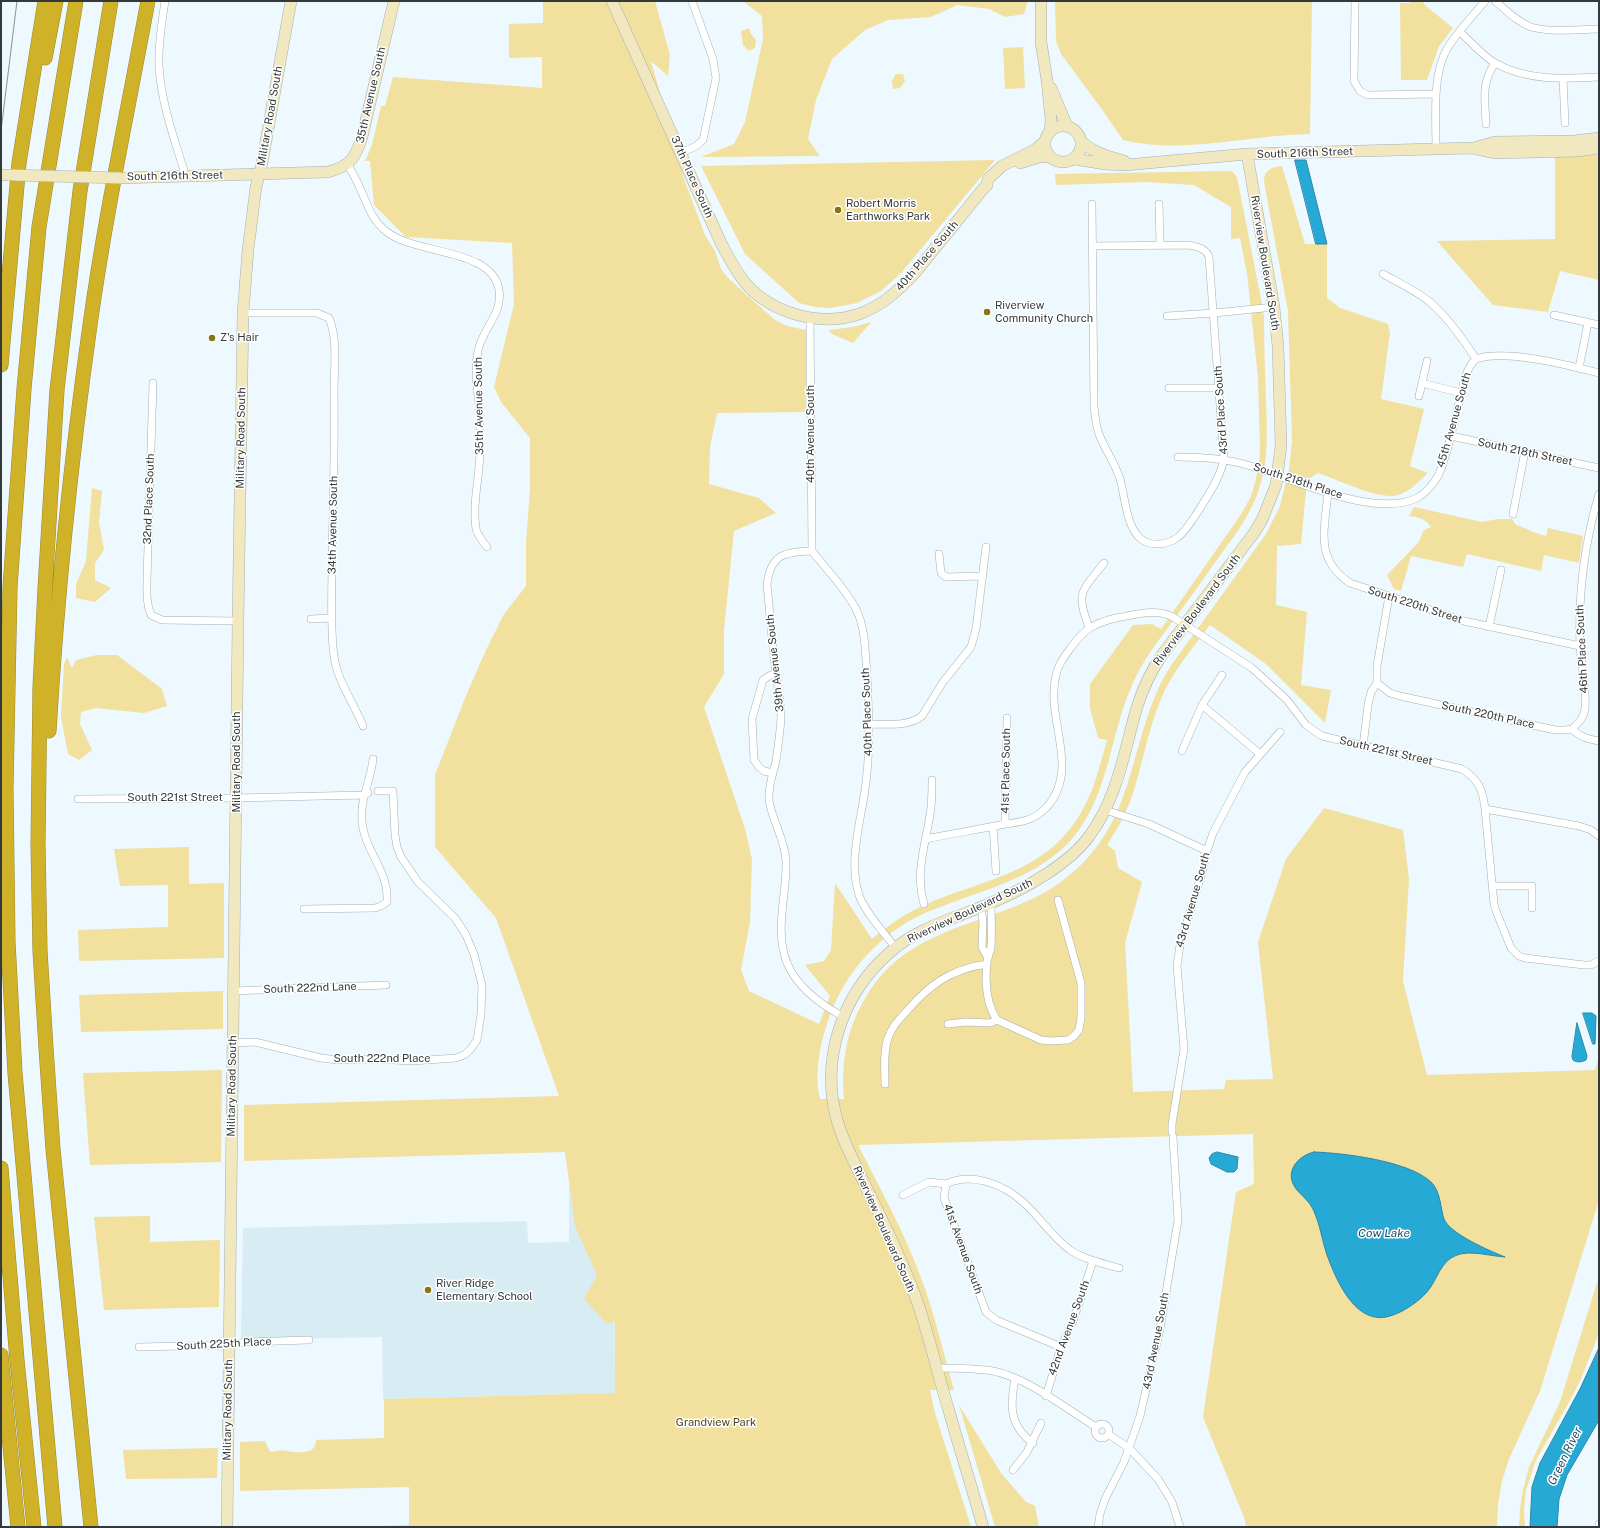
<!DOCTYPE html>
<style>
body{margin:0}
#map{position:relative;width:1600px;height:1528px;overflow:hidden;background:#edf9fe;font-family:"Public Sans",sans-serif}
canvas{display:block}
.frame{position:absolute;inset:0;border:2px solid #34393b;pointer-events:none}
</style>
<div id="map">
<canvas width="1600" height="1528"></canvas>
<div class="frame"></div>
</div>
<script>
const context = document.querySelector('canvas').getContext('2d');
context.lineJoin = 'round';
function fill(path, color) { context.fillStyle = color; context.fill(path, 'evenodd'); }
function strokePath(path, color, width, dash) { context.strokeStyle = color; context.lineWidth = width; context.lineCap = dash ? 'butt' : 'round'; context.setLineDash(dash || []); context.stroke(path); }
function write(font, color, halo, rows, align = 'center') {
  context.font = font + ' "Public Sans",sans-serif'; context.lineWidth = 3; context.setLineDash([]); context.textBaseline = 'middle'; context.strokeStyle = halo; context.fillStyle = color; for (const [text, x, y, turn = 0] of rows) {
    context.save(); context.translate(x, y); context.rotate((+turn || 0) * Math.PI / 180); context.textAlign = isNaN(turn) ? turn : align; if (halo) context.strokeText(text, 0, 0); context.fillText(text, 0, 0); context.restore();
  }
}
fill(new Path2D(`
 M614,1151l1,242 -232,6 -1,-62 -141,3 2,-112 284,-7 1,22 41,-1v-90z`), '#d8ecf4');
fill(new Path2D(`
 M543,1h112l15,54 -2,21 -17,-15 33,118 21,56 10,16 6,18 8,10 46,41 12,6 19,4v82l-89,1 -7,34 -1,37 50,14 17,15 -42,18 -10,99v44l-20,33 41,122 7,30 -2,63 -9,48 8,21 70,33 11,-28 -25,-31 19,-4 7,-11 4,-67 37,56c15,-12 29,-23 46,-31 62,-30 128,-31 165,-99 12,-21 17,-45 24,-69l-9,-2 -8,-30v-24l43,-59 19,-1 9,5 81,-116 9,-17 4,-13 4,-19 1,-15 -2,-71 -11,-105 -7,-35 -9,1v-32l-37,-22 -48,-3 -90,3 -1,-11 174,-3 4,1 4,5 24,122 3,18c0,28 1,56 2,83 1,31 3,62 -8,92 -8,23 -22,42 -37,62 -16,23 -32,45 -48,67 -15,20 -30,39 -40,62 -24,52 -23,112 -62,157 -24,26 -54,39 -87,51 -20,7 -40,14 -59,22 -45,20 -80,59 -96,105 -9,25 -15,56 -9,81h24c-3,-34 2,-67 19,-97 38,-70 106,-73 171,-104 25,-12 48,-31 64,-53 40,-54 37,-126 74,-181l94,-130 14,-28 9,-37 3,-28 -4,-130 -24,-129c0,-12 7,-15 18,-16l23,78h22v54l13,10 48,16 2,9 -9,66 43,10 -14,57 18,7c-9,8 -17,18 -30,22 -17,6 -62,-16 -80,-22l-11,7 -6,64 -24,2 -1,59 31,7 -6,73 30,5 -6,33 -59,-59 -56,-39c-18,24 -38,47 -49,74 -14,33 -19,69 -31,103 -6,15 -14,29 -23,43l8,6 3,17 24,14 -17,61 8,149 91,-3 2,-9 47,-1 -15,-137 28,-83 38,-51 79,22 6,49 -6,102 24,94 168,-5 4,-13v143l-59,191 -31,68 -7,22 -4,23 -1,23h-251l-1,-7 -42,-103 33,-225 18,-8 -1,-50 -395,11c22,43 45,85 62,130 14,37 23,76 34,115h-24l5,23 36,114h-627l65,-2v-38l-169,4v-49l25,-1 5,11c5,-1 12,-2 17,-1 10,2 30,4 29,-11l68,-2v-39l231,-6v-72l-8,3 -23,-25 13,-24 -22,-49 -10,-74 -321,9v-56l315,-9 -63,-178 -61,-71v-72l30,-77 21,-48 18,-36 22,-28v-43l4,-55v-50l-29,-36 -7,-15 20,-83 -2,-61 -106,-6 -32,-32 -4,-44h-5l7,-16 9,-39h4l8,-29 149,11v-31l-33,1v-34l34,-1z
 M743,1h285l-4,13 -19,3 -16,-8 -32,-4 -26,12 -43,3 -23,10 -33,29 -16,41 -8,39 12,17 -119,1 33,-13 11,-22 18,-83 -1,-23z
 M1055,1h257l-2,133c-61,1 -128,21 -187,6l-22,-32 -40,-54 -5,-13z
 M1411,1h11l4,5 27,22 -14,18 -12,34h-26l-1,-77h10z
 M749,28l2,6 5,6 -1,8 -7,3v-2h-2l-1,-3h-2l-2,-15z
 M1023,47l2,41 -20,1 -2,-41z
 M896,74h7l2,7 -5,7 -7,1 -1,-8z
 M1555,155h44v125l-39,-9 -12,41 -55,-7 -56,-64 118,-2z
 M995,160l-94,113 -20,18 -24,12 -27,5 -15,-1 -16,-4 -54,-49 -44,-88z
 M871,322l-18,21 -21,-9 -4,-4 25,-3z
 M92,488l10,3 -3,31 5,28 -9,13v17l16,8 -16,14 -19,-4v-14l10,-23z
 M1414,507l68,15 16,-3h14l4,6c11,3 19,9 30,11l2,-8 35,8 -4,27 -35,-8 -3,16 -74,-17 -4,13 -52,-11 -10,35 -7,-2 -7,-14 31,-32 6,-13 7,-3c-5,-8 -13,-10 -22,-11z
 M97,655h20l45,34 5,17 -23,7 -48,-5 -15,4 -1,12 12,26 -13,10 -11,-6 -7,-37 3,-53 3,-7 5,11 4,-8z
 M189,847v37l35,-1v75l-145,3 -1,-31 90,-3v-42l-48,1 -6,-37z
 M223,991v38l-142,3 -2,-37z
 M222,1070l-1,92 -131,3 -7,-92z
 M150,1216v26l70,-2 -1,67 -115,3 -10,-93z
 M1599,1276v57l-18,46 -13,25 -32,56 -10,30 -2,19 1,18h-6l1,-18 3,-19 6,-23 31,-65z
 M959,1405l42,68 25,29 9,4 4,21h-44z
 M218,1448l-1,30 -91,1 -3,-29z`), '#f1e09e');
const water = new Path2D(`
 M1295,160h11l21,84h-11z
 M1583,1013h9l4,3 -1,28h-2z
 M1577,1023l10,33 -1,4c-4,2 -9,3 -13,0l-1,-3z
 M1217,1152l21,5 -1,12 -3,3h-7l-16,-8 -2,-6 3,-4z
 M1314,1152c30,1 95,9 117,30 10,10 9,25 13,37 6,15 46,32 61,38 -15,-1 -34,-7 -48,-2 -17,6 -19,24 -30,37 -8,9 -22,19 -34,23 -36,14 -56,-33 -66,-60 -5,-15 -7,-31 -14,-46 -4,-8 -11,-13 -16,-19 -14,-17 0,-34 17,-38z
 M1599,1348v72l-32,55 -8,24 -2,28h-27l2,-40 8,-24 40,-74z`);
fill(water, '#27a9d6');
strokePath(water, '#2b87a8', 1);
const street = new Path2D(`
 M165,1c-3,21 -7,43 -6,65 2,37 16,75 27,111
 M1355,1l-1,80 6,10 8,4 68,-1
 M1495,1c11,9 22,21 36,26 21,6 46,2 68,2
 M1460,32c11,10 22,23 35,31 32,18 69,16 104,14
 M1563,79l2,44
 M1486,124c-1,-24 -5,-41 9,-61
 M1436,149c0,-29 -4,-75 11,-100 10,-17 26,-33 38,-48
 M681,153l15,-7 7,-6 13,-62 -3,-19 -21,-58
 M348,165c4,7 8,14 11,21 8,17 12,34 28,46 29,23 106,16 112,58 4,24 -17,39 -21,61 -5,22 1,44 2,66 0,11 0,22 0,33 0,26 -8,53 -4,79 2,7 6,12 11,18
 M1092,204l2,203c1,9 2,19 5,27 6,16 16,29 21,45 5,17 6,48 21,60 10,8 27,6 37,-2 7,-5 12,-14 17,-21 12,-19 24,-35 29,-57l-15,-202c-3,-9 -12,-10 -20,-12l-96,1
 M1159,204l1,41
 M1383,274c16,9 34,17 48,29 18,16 32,36 45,56 29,-10 92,6 123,14
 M243,313h74l12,5c9,20 5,53 5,75 1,56 -1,113 -2,169 0,32 -2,64 2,94 3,25 20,47 29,70
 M1554,315l45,10
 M1167,316l47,-3 60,-6
 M810,317l2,234
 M1579,368l9,-45
 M153,383l-6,196c0,12 -1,24 4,36l11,5 76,1
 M1422,383l39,10
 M1169,388h50
 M1419,396l8,-35
 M1451,436l148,32
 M1178,457c24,0 46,1 69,8 44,13 126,54 170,33 8,-4 16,-14 21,-22 4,-7 6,-17 9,-25 5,-19 9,-38 14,-56 3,-13 5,-27 15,-36
 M1328,492c-3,37 -14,67 22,91l114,38 116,25
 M1513,514l12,-63
 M812,551c-28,1 -41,3 -45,33 3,30 5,60 9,90 2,15 5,29 5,45 -1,14 -3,28 -5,42 -3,13 -8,25 -7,39 3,21 16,39 17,61 1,34 -12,69 1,102 10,24 33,41 55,53
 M812,551c15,19 33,37 44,58 10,20 9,44 11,66 2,42 4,79 -3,121 -5,32 -15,67 -5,99 5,16 26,39 36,52
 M939,554l2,19 5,4 37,-1
 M311,619l20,-1
 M1089,627c-14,-35 -7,-36 15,-64
 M1489,627l12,-57
 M1377,683l13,10 10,3 155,34h10l7,-1c8,8 16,10 27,12
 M1202,705l58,49
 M869,724c17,0 39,3 53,-8l21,-34 28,-35 5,-18 10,-82
 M1572,729c6,-6 12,-11 13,-20 2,-21 -4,-43 -5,-64 -2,-52 4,-100 19,-151
 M1363,746l5,-41 3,-13 6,-9v-17l12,-70
 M1182,751l20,-46 20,-30
 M773,773l-9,-2 -5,-4 -5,-7 -2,-41 11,-39 8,-5 5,-1
 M78,799l159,-1 127,-3 4,-2
 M1485,809l9,95 2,7 15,37 8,8 6,2 59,7h7l8,-4
 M1105,810l44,14 58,27
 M1005,824l2,-106
 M993,826l3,45
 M926,839c24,-5 49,-9 74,-14 9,-2 18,-2 27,-5 7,-2 15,-8 20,-13 34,-39 -2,-88 9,-132 2,-10 8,-18 14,-26 13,-19 24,-26 46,-31 19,-3 39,-10 57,-1l79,51 35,32 19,25 16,11 140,33c17,11 21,21 23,40l94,17 12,4 8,6
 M1492,886h40v22
 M991,903c0,15 1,30 0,44 -1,5 -3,10 -4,15 -2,19 -1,42 10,58
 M924,904c-9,-31 1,-58 6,-89 2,-12 2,-23 2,-35
 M981,907l2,15 -1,25 6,11
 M304,909l71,-1 6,-2 6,-4c2,-29 -18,-46 -24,-73 -5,-30 7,-43 10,-70
 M233,991l153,-6
 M997,1020l44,20 9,1 18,-1 6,-4 5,-6 2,-13v-34l-23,-83
 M948,1024l18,-2 24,1 7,-3
 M233,1043l22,-1 66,16 17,2 38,-1 36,2 44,-3 8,-3 6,-5 7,-10 4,-26 1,-29 -8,-31 -8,-19 -11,-17 -37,-36 -17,-25 -4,-10 -2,-12 -2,-44h-15
 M885,1084c0,-14 -2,-32 3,-46 3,-9 10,-18 17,-25 23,-27 45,-44 82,-49
 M1172,1132v-8l12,-75 -7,-83 3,-21 23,-76 4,-18 6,-18 32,-61 35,-40
 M946,1184c26,-12 57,0 77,18 17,15 28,34 47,48 15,10 32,13 49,18
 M903,1195l26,-13 17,2 -2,14 42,114 10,8 65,27
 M139,1347l90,-2 17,-3 63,-2
 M937,1368c19,0 37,0 56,3 35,7 72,37 103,56
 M1015,1379c-5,26 -6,47 18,64
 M1046,1396l15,-49 12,-26 20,-60
 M1095 1431a7 7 0 1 1 14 0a7 7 0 1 1-14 0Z
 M1108,1434l21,14 29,31 14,23 8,25
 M1013,1470l14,-18 14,-29
 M1098,1527l2,-13 5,-15 19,-37 16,-46 20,-87 18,-109 -5,-83
 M1599,1527v-3`);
const secondary = new Path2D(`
 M612,1l109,242c8,15 15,29 26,42 27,29 74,42 112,29 23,-8 40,-24 56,-41l68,-84 4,-4 1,-6 14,-13 34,-17 9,-8
 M1041,1v41l6,38 4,40 -1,12
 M1051,88l16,38
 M1045 144a18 18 0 1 1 36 0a18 18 0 1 1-36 0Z
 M1081,141c11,11 28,16 43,20
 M1474,148l21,-6 79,-1 25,-3
 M1075,159l30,5 20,1 122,-11 225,-6 22,5 83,-2 22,-3
 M1020,163l19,-6h11
 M1,175h11
 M120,178l208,-6c22,-6 27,-13 34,-35l32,-136
 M227,1527l11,-906 5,-308 5,-63 8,-63 6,-24 29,-162
 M983,1527c-11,-39 -23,-77 -34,-116 -11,-36 -19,-72 -31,-107 -14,-40 -32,-77 -51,-115 -11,-24 -25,-48 -31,-73 -15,-59 7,-122 52,-162 29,-27 68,-36 103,-51 33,-14 79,-39 99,-68 28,-38 34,-84 47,-128 6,-19 14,-36 25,-52l92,-122 8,-13 14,-35 5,-40 -3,-99 -4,-39 -27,-153`);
const highway = new Path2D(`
 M45,58l11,-57
 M1,365l18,-202 26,-162
 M49,731c8,-136 22,-271 41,-406 15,-108 38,-216 58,-324
 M1,1168l16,192 17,167
 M1,1355l17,172
 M55,1527l-40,-454 -7,-131 -2,-154 4,-201 14,-198 15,-162 37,-226
 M91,1527l-38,-378 -7,-101 -6,-97 -2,-107 2,-157 5,-98 12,-199 23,-199 31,-190`);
strokePath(street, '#a4afb4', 8);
strokePath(secondary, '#a4afb4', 12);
strokePath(highway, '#99882f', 15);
strokePath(street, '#fff', 7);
strokePath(secondary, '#f1e8bf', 11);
strokePath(highway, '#d0b229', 14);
strokePath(new Path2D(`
 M1,131l16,-130`), '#899195', 1);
const secondaryBridge = new Path2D(`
 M12,175l108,3`);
strokePath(secondaryBridge, '#a4afb4', 12, []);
strokePath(secondaryBridge, '#f1e8bf', 11);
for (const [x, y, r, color] of [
 [838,210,4,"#887416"],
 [987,312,4,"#887416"],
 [212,338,4,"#887416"],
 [428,1290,4,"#887416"]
]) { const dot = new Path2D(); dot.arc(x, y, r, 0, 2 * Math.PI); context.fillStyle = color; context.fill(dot); strokePath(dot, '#fff', 1.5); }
write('11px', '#34393b', '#fff', [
 ["35th Avenue South",371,95,-77],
 ["Military Road South",270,116,-80],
 ["South 216th Street",1305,153,-2],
 ["South 216th Street",175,176,-1],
 ["37th Place South",692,177,66],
 ["40th Place South",927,256,-49],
 ["Riverview Boulevard South",1265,263,81],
 ["35th Avenue South",479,406,-91],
 ["43rd Place South",1221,410,-94],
 ["45th Avenue South",1454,420,-74],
 ["40th Avenue South",811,434,-90],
 ["Military Road South",241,438,-89],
 ["South 218th Street",1525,452,12],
 ["South 218th Place",1298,481,18],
 ["32nd Place South",149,499,-88],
 ["34th Avenue South",333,525,-89],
 ["South 220th Street",1415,605,18],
 ["Riverview Boulevard South",1197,610,-53],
 ["46th Place South",1582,649,-93],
 ["39th Avenue South",775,663,-96],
 ["40th Place South",867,712,-92],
 ["South 220th Place",1488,715,12],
 ["South 221st Street",1386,751,13],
 ["Military Road South",237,762,-90],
 ["41st Place South",1006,771,-89],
 ["South 221st Street",175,798],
 ["43rd Avenue South",1193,900,-74],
 ["Riverview Boulevard South",970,911,-25],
 ["South 222nd Lane",310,988,-2],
 ["South 222nd Place",382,1059],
 ["Military Road South",232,1086,-89],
 ["Riverview Boulevard South",884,1229,66],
 ["41st Avenue South",963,1249,70],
 ["42nd Avenue South",1069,1328,-70],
 ["43rd Avenue South",1156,1341,-79],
 ["South 225th Place",224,1344,-3],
 ["Military Road South",228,1410,-89]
]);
write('11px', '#34393b', '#fff', [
 ["Robert Morris",846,204],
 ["Earthworks Park",846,217],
 ["Riverview",995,306],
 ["Community Church",995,319],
 ["Z's Hair",220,338],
 ["River Ridge",436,1284],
 ["Elementary School",436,1297]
], 'left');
write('11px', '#4e441a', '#fff', [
 ["Grandview Park",716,1423]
]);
write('italic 12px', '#1f5064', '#fff', [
 ["Cow Lake",1384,1233],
 ["Green River",1565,1456,-64]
]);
</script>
